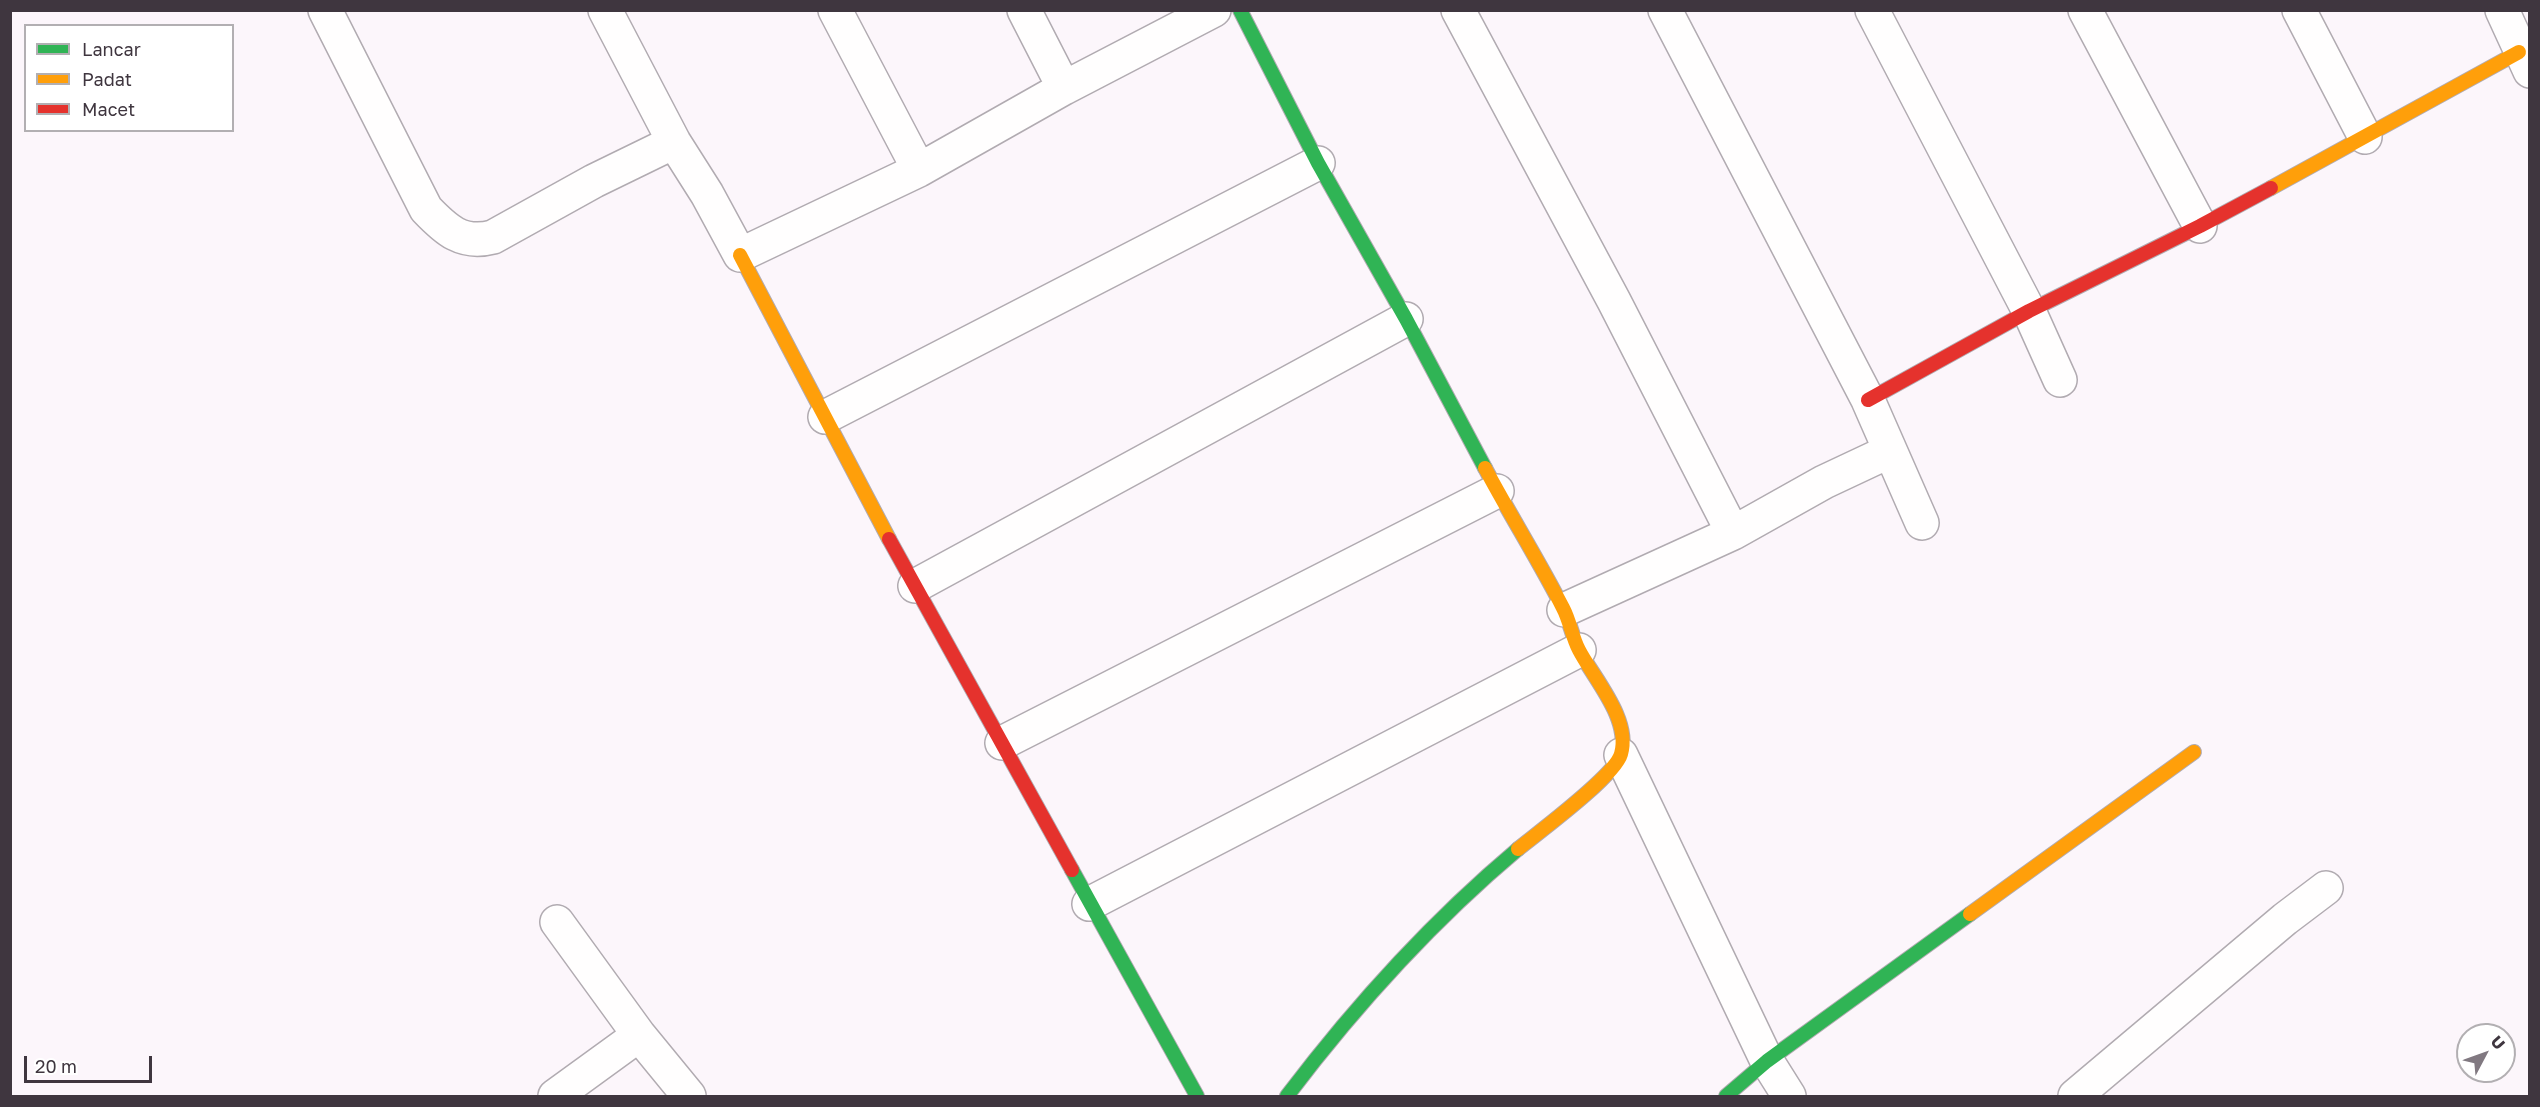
<!DOCTYPE html>
<style>
body{margin:0}
#map{position:relative;width:2540px;height:1107px;overflow:hidden;background:#fcf6fb;font-family:"Golos Text",sans-serif}
canvas{display:block}
.frame{position:absolute;inset:0;border:12px solid #3f363f;pointer-events:none}
.legend{position:absolute;left:24px;top:24px;width:210px;height:108px;box-sizing:border-box;background:#fff;border:2px solid #b2afb2;margin:0;padding:8px 10px;list-style:none;font-size:18px;color:#3f363f}
.legend li{display:flex;align-items:center;gap:12px;height:30px}
.legend b{width:30px;border:2px solid #b2afb2}
.north{position:absolute;left:2456px;top:1023px;width:60px;height:60px;box-sizing:border-box;background:#fff;border:2px solid #b2afb2;border-radius:50%;rotate:49deg;font-size:16px;font-weight:700;line-height:24px;text-align:center;color:#3f363f}
.north::after{content:'';display:block;margin:auto;width:21px;height:27px;background:#817981;clip-path:polygon(50% 0,100% 100%,50% 72%,0 100%)}
.scale{position:absolute;left:24px;top:1056px;width:128px;height:27px;box-sizing:border-box;border:3px solid #3f363f;border-top:0;padding-left:8px;font-size:18px;line-height:21px;white-space:nowrap;color:#3f363f;-webkit-text-stroke:4px #fff;paint-order:stroke}
</style>
<div id="map">
<canvas width="2540" height="1107"></canvas>
<div class="frame"></div>
<ul class="legend">
<li><b style="height:8px;background:#30b455"></b>Lancar</li>
<li><b style="height:8px;background:#ff9f0a"></b>Padat</li>
<li><b style="height:8px;background:#e5322d"></b>Macet</li>
</ul>
<div class="north">U</div>
<div class="scale">20 m</div>
</div>
<script>
const context = document.querySelector('canvas').getContext('2d');
context.lineJoin = 'round';
function strokePath(path, color, width, dash) { context.strokeStyle = color; context.lineWidth = width; context.lineCap = dash ? 'butt' : 'round'; context.setLineDash(dash || []); context.stroke(path); }
const street = new Path2D(`
 M325,10l101,199c20,21 36,36 67,28l101,-56 80,-39
 M605,10l69,132 33,52 33,61 179,-85 145,-82 150,-78
 M835,10l84,160
 M1024,10l40,78
 M1458,10l156,291 119,232
 M1665,10l203,390 54,123
 M1872,10l157,301 31,69
 M2085,10l115,216
 M2299,10l66,127
 M2502,10l28,61
 M825,417l493,-254
 M915,586l491,-267
 M1564,610l169,-77 91,-51 66,-31
 M1002,743l495,-252
 M1621,755l146,306 22,35
 M1089,904l490,-254
 M557,922l82,113
 M555,1096l84,-61 50,61
 M2075,1096l210,-177 41,-31`);
const fast = new Path2D(`
 M1240,10l78,153 88,156 79,149
 M1072,870l125,226
 M1287,1096c69,-91 143,-173 231,-247
 M1726,1096l41,-35 203,-147`);
const slow = new Path2D(`
 M2271,188l248,-136
 M740,255l149,284
 M1485,468c25,47 54,93 78,140 7,13 9,29 16,42 15,29 52,69 42,104 -6,22 -82,78 -103,95
 M1970,914l224,-162`);
const jam = new Path2D(`
 M1868,400l161,-89 171,-85 71,-38
 M889,539l183,331`);
strokePath(street, '#b1abb1', 36);
strokePath(fast, '#b1abb1', 16);
strokePath(slow, '#b1abb1', 16);
strokePath(jam, '#b1abb1', 16);
strokePath(street, '#fffefe', 33);
strokePath(fast, '#30b455', 14);
strokePath(slow, '#ff9f0a', 14);
strokePath(jam, '#e5322d', 14);
</script>
